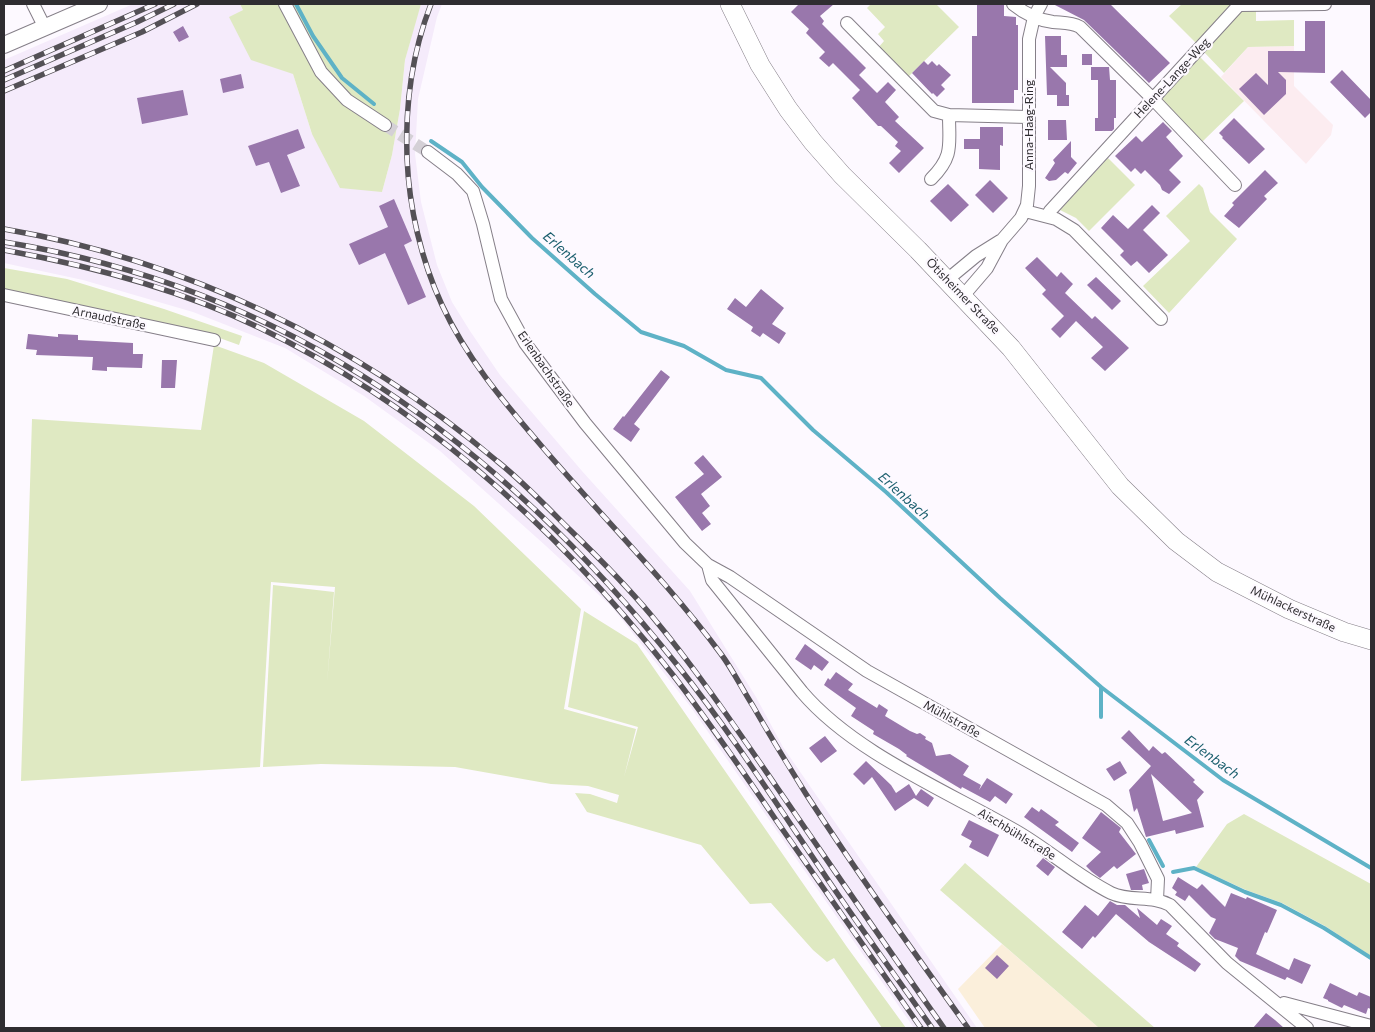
<!DOCTYPE html>
<meta charset="utf-8">
<style>
body{margin:0}
#map{position:relative;width:1375px;height:1032px;overflow:hidden;background:#fdf9ff;font-family:Commissioner,sans-serif}
canvas{display:block}
.frame{position:absolute;inset:0;border:5px solid #2f2d31;pointer-events:none}
</style>
<div id="map">
<canvas width="1375" height="1032"></canvas>
<div class="frame"></div>
</div>
<script>
const context = document.querySelector('canvas').getContext('2d');
context.lineJoin = 'round';
function fill(path, color) { context.fillStyle = color; context.fill(path, 'evenodd'); }
function strokePath(path, color, width, dash) { context.strokeStyle = color; context.lineWidth = width; context.lineCap = dash ? 'butt' : 'round'; context.setLineDash(dash || []); context.stroke(path); }
function write(font, color, halo, rows, align = 'center') {
  context.font = font + ' Commissioner,sans-serif'; context.lineWidth = 4.5; context.setLineDash([]); context.textBaseline = 'middle'; context.strokeStyle = halo; context.fillStyle = color; for (const [text, x, y, turn = 0] of rows) {
    context.save(); context.translate(x, y); context.rotate((+turn || 0) * Math.PI / 180); context.textAlign = isNaN(turn) ? turn : align; if (halo) context.strokeText(text, 0, 0); context.fillText(text, 0, 0); context.restore();
  }
}
fill(new Path2D(`
 M133,4h107l3,6 -13,7 63,57 19,60 70,58 10,-37 8,-46 5,-49 11,-41 5,-15h21l-5,13 -19,82 -3,55 6,48 16,63 15,37 18,29 30,44 82,96 108,120 66,106 27,50 194,281h-63l-224,-322 -78,-99 -66,-61 -106,-95 -76,-55 -79,-48 -92,-36 -110,-32 -79,-17v-203z`), '#f5ebfb');
fill(new Path2D(`
 M1002,944l97,84h-114l-27,-39z`), '#fbefdb');
fill(new Path2D(`
 M1294,46v40l39,39 -2,10 -25,29 -85,-87 27,-30z`), '#fcecf0');
fill(new Path2D(`
 M240,4h181l-16,56 -5,49 -8,46 -10,37 -42,-4 -28,-54 -19,-60 -42,-14 -22,-43 14,-7z
 M871,4h65l23,23 -52,51 -29,-30 6,-7 -6,-7 7,-7 -18,-19z
 M1182,4h51l-37,39 -27,-27z
 M1242,11h14v10l38,-1v26l-46,1 -24,26 -20,-21z
 M1200,57l44,44 -42,41 -41,-42z
 M1108,158l27,27 -46,46 -13,-13 -16,-8z
 M1199,184l4,4 7,24 27,27 -68,74 -26,-27 47,-45 -24,-25z
 M4,268l63,11 97,30 78,27 -3,9 -25,-9 -210,-46z
 M214,345l50,18 100,58 110,85 107,103 -17,100 72,20 -12,48 14,-50 -70,-20 16,-96 53,33 210,303 59,81h-24l-48,-70 -7,4 -14,-12 -42,-47 -21,1 -49,-59 -114,-33 -12,-19 15,1 27,9 2,-8 -31,-9 -37,-2 -96,-17 -134,-3 -58,3 10,-182 61,7 -7,92 8,-97 -64,-5 -11,185 -239,14 11,-362 169,11z
 M1244,814l127,70v72l-46,-30 -43,-23 -36,-13 -50,-23 31,-43z
 M965,863l190,165h-56l-159,-138z`), '#dfe9c2');
strokePath(new Path2D(`
 M296,4l17,32 29,42 32,26
 M431,141l31,21 20,25 50,51 63,56 46,38 43,14 42,24 35,8 52,52 73,62 114,106 101,89 122,93 148,88
 M1101,717v-30
 M1149,840l14,26
 M1173,872l21,-4 51,24 36,13 43,23 47,30`), '#5eb2c6', 4);
fill(new Path2D(`
 M799,4h35l-14,12 4,5 -2,3 44,44 -7,7 18,18 11,-11 8,8 -11,12 14,15 -4,4 29,27 -25,25 -10,-10 12,-12 -6,-5 3,-4 -17,-16h-3l-26,-28 8,-8 -27,-27 -4,4 -10,-9 6,-6 -19,-19 3,-4 -18,-17z
 M977,4h27v12l12,1v8h2v65h-4v13h-42v-67h5z
 M1053,4h57l60,59 -21,20 -65,-63z
 M1305,21h20v52l-47,-1 8,8v14l-22,21 -25,-26 17,-16 12,12v-34h37z
 M183,26l6,11 -10,5 -6,-10z
 M1045,36h16v19h6v12h-17l16,16v12h3v11h-12v-11h-10z
 M1082,54h10v11h-10z
 M924,61l4,4 4,-4 5,5 2,-2 12,11 -10,10 4,4 -8,8 -4,-4 -1,1 -20,-21z
 M1091,67h18l1,13h6v38h-2v11l-2,2h-17v-13h3v-38h-7z
 M1342,70l29,30v12l-6,6 -35,-36z
 M241,74l3,14 -21,5 -3,-14z
 M183,90l5,25 -46,9 -5,-26z
 M1234,118l31,31 -16,15 -27,-26 1,-1 -4,-4z
 M1048,120h18l1,20h-19z
 M1163,122l9,9 -6,6 17,19 -14,14 12,12 -12,12 -7,-4 -2,-5 -15,-15 -4,4 -6,-6 -4,4 -16,-16 21,-20 6,6z
 M980,127h23v19l-3,-1v25l-21,-1v-20h-15v-10h16z
 M298,129l7,19 -18,7 13,31 -19,7 -12,-31 -13,4 -8,-20z
 M1071,141v16l6,6 -9,11 -3,-2 -9,8 -7,1 -4,-3 10,-15 -2,-3z
 M1265,170l13,13 -14,13 3,3 -28,29 -15,-12 10,-11 -2,-2z
 M990,180l18,18 -15,15 -18,-18z
 M948,184l21,21 -18,17 -21,-21z
 M394,199l18,42 -8,4 22,52 -18,8 -23,-52 -26,12 -10,-21 39,-17 -9,-21z
 M1152,205l8,8 -17,17 25,25 -19,18 -12,-12 -6,5 -11,-11 4,-4 -23,-23 12,-13 15,14z
 M1037,257l20,20 4,-5 12,12 -8,9 27,26 3,-3 34,32 -24,23 -14,-13 12,-11 -27,-26 -16,17 -9,-9 13,-13 -22,-22 4,-4 -21,-22z
 M1096,277l25,24 -9,9 -25,-25z
 M761,289l23,19 -12,16 14,9 -7,11 -16,-11 -3,4 -9,-6 2,-4 -26,-18 8,-11 11,9z
 M28,334l30,3v-3l20,1v5l55,3v11h10l-1,14 -35,-1v4l-15,-1 1,-13 -57,-2 1,-5 -11,-1z
 M162,360h15l-2,28h-14z
 M661,370l9,7 -36,47 6,5 -9,13 -18,-13 10,-13 1,1z
 M703,455l19,22 -21,17 9,12 -8,7 9,11 -9,7 -27,-34 29,-23 -10,-11z
 M805,644l24,18 -7,9 -8,-6 -3,5 -16,-11z
 M836,672l17,12 -5,6 29,18 2,-4 9,6 -3,6 25,15 7,3 3,-1 6,4 -1,2 7,4 4,13 14,-2 19,12 -6,9 18,10 -2,5 8,-12 26,16 -7,10 -11,-8 -5,6 -28,-15 -1,2 -55,-33 1,-1 -8,-6 -26,-15 1,-3 -23,-15 5,-8 -32,-23 4,-7 2,2z
 M1129,730l20,21 4,-5 9,8 3,-2 30,28 -2,2 11,10 -7,8 7,27 -28,7 -1,-4 -29,7 -9,-29 -3,4 -5,-22 22,-24 -30,-28zM1151,774l41,39 -29,8z
 M825,736l12,15 -16,12 -12,-15z
 M866,761l25,24 5,8 13,-9 7,12 5,-7 13,9 -6,9 -14,-9 -19,13 -23,-34 -8,8 -11,-11z
 M1120,761l7,12 -13,8 -8,-12z
 M1032,807l7,5 2,-3 18,13 -4,3 24,18 -7,9 -48,-35z
 M1101,812l20,16 -2,4 17,22 -19,15 -3,-3 -14,12 -8,-6 -6,-6 15,-14 -19,-14z
 M969,820l30,15 -11,22 -19,-10 3,-6 -11,-6z
 M1043,858l12,9 -7,9 -12,-10z
 M1144,869l5,14 -7,2 1,5h-12l-5,-16z
 M1178,877l19,12 5,-5 23,23 6,-14 15,6 1,-2 30,13 -10,23 -2,-1 -9,22 33,16 5,-12 17,7 -9,19 -15,-7 -2,3 -45,-19 -5,-5 3,-8 -23,-9 -6,-6 7,-14 -5,-2 -22,-22 -4,6 -10,-6 2,-3 -5,-4z
 M1110,901l7,4h8l15,13 -3,-10 20,17 4,-6 11,7 -6,8 13,9 -2,3 24,18 -6,8 -46,-30 -33,-28 -21,24 -2,-2 -11,13 -20,-17 23,-27 13,11z
 M997,955l12,11 -12,13 -12,-11z
 M1330,983l27,13 2,-4 12,5v12l-3,-1 -2,6 -22,-9 -2,3 -14,-7v-1l-5,-2z
 M1266,1013l9,7 9,8h-31z`), '#9977ac');
strokePath(new Path2D(`
 M385,125l43,27`), '#d4d0d6', 12, [12, 6]);
const minor = new Path2D(`
 M33,4l12,24
 M285,4l36,68 26,28 38,25
 M1013,4c11,9 25,16 40,18 10,1 18,0 27,5l73,72 82,86
 M847,23l87,88 15,4 79,2
 M428,152l29,22 16,17 10,33 18,75 24,44 60,80 100,120 23,22 22,12 137,94 239,134 21,18 13,20 18,36 -1,21
 M931,179c23,-23 18,-34 18,-64
 M1025,211l31,8 18,11 87,89
 M1048,216l2,-5 189,-206 86,-1
 M947,280l29,-24 24,-15
 M4,295l210,45
 M963,296l24,-28 15,-28 19,-22 6,-13 2,-19v-147l5,-22 7,-13
 M708,565l4,15 90,112c52,61 145,99 214,139 33,19 61,45 95,62 19,9 41,2 59,12l57,58 80,65
 M1281,1006l3,-3 87,23`);
const tertiary = new Path2D(`
 M4,45l95,-41`);
const secondary = new Path2D(`
 M730,4l30,61 28,44 25,33 29,33 76,75 93,98 109,138 56,55 41,31 72,37 55,23 27,8`);
strokePath(minor, '#857f88', 14);
strokePath(tertiary, '#857f88', 18);
strokePath(secondary, '#857f88', 20);
strokePath(minor, '#fff', 12);
strokePath(tertiary, '#fff', 16);
strokePath(secondary, '#fff', 19);
const rail = new Path2D(`
 M431,4c-19,49 -26,102 -24,154 2,49 14,102 35,147 24,52 60,95 97,138 60,71 127,137 182,211 12,16 21,35 32,52 17,30 35,59 53,88 52,80 107,157 162,234
 M4,71l151,-67
 M4,80l133,-58 37,-18
 M4,91l138,-59 55,-28
 M4,229c181,31 352,113 493,232 25,20 47,43 70,66 29,28 58,57 84,88 45,54 85,113 125,171 56,81 111,162 168,242
 M4,242c285,46 497,202 674,424 51,64 96,134 142,202 36,54 75,107 112,160
 M4,250c87,16 176,39 256,78 165,79 301,204 413,347 37,48 71,98 105,148 48,68 95,137 143,205`);
strokePath(rail, '#545156', 5.5);
strokePath(rail, '#fdf9ff', 4, [11]);
write('12px', '#2f2d31', '#fdf9ff', [
 ["Helene-Lange-Weg",1172,78,-47],
 ["Anna-Haag-Ring",1029,125,-90],
 ["Ötisheimer Straße",963,296,46],
 ["Arnaudstraße",109,318,12],
 ["Erlenbachstraße",546,369,55],
 ["Mühlackerstraße",1293,609,25],
 ["Mühlstraße",952,719,29],
 ["Aischbühlstraße",1017,834,31]
]);
write('italic 14px', '#1b5f6e', '#fdf9ff', [
 ["Erlenbach",569,255,41],
 ["Erlenbach",904,496,42],
 ["Erlenbach",1212,757,36]
]);
</script>
